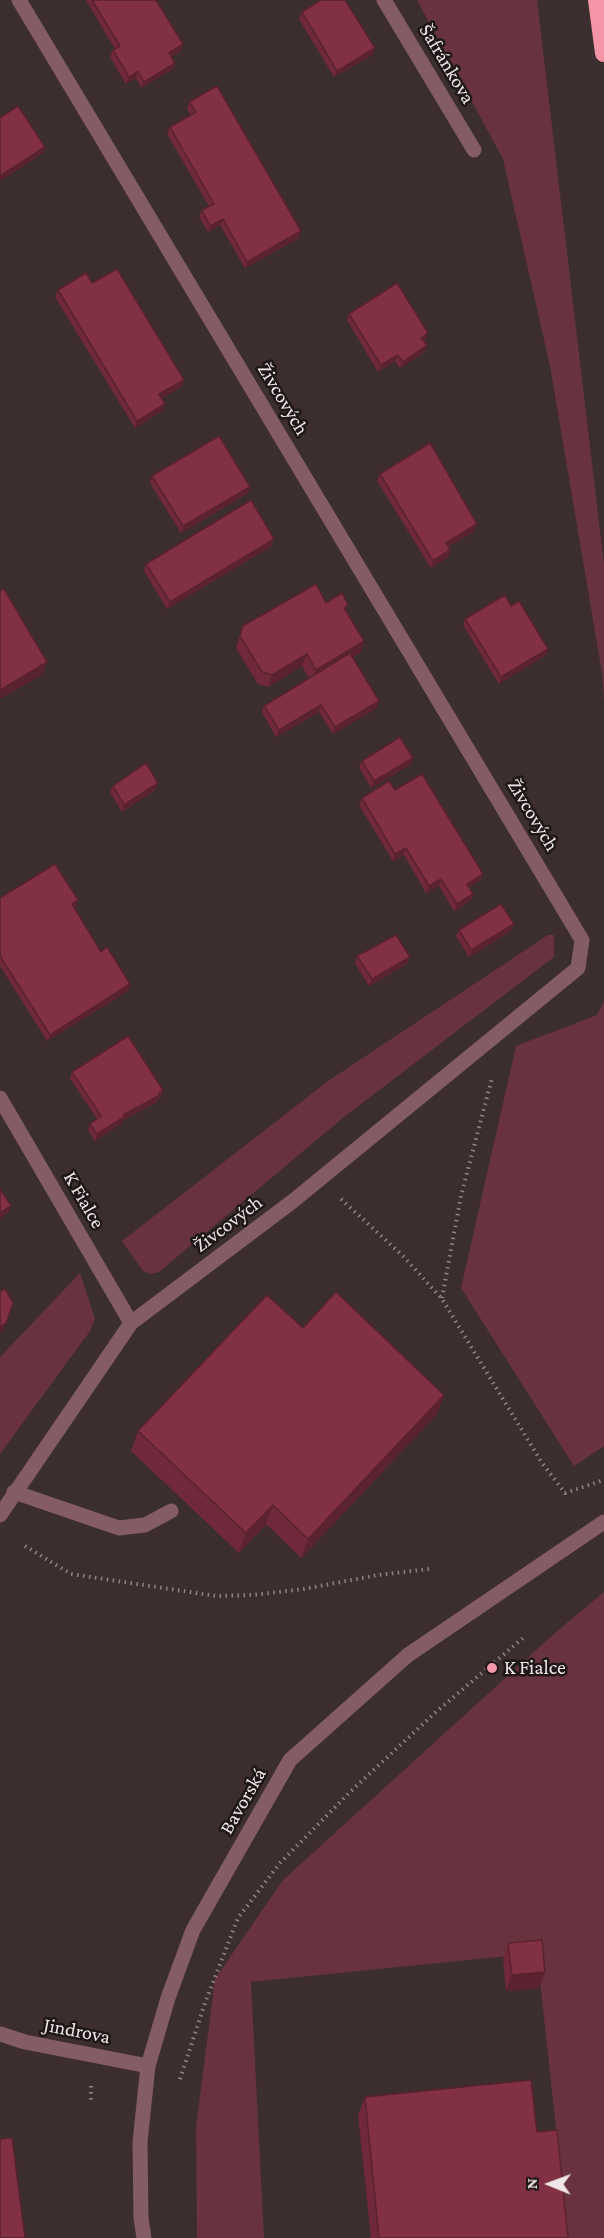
<!DOCTYPE html>
<meta charset="utf-8">
<style>
body{margin:0}
#map{position:relative;width:604px;height:2238px;overflow:hidden;background:#3c2d2f;font-family:"Crimson Pro",serif}
canvas{display:block}
.north{position:absolute;left:520px;top:2154px;width:60px;height:60px;-webkit-text-stroke:4px #1e1718;paint-order:stroke;rotate:271deg;font-size:16px;font-weight:700;line-height:24px;text-align:center;color:#efe5e6}
.north::after{content:'';display:block;margin:auto;width:21px;height:27px;background:#efe5e6;clip-path:polygon(50% 0,100% 100%,50% 72%,0 100%)}
</style>
<div id="map">
<canvas width="604" height="2238"></canvas>
<div class="north">N</div>
</div>
<script>
const context = document.querySelector('canvas').getContext('2d');
context.lineJoin = 'round';
function fill(path, color) { context.fillStyle = color; context.fill(path, 'evenodd'); }
function strokePath(path, color, width, dash) { context.strokeStyle = color; context.lineWidth = width; context.lineCap = dash ? 'butt' : 'round'; context.setLineDash(dash || []); context.stroke(path); }
function write(font, color, halo, rows, align = 'center') {
  context.font = font + ' "Crimson Pro",serif'; context.lineWidth = 5; context.setLineDash([]); context.textBaseline = 'middle'; context.strokeStyle = halo; context.fillStyle = color; for (const [text, x, y, turn = 0] of rows) {
    context.save(); context.translate(x, y); context.rotate((+turn || 0) * Math.PI / 180); context.textAlign = isNaN(turn) ? turn : align; if (halo) context.strokeText(text, 0, 0); context.fillText(text, 0, 0); context.restore();
  }
}
fill(new Path2D(`
 M417,0h120l67,564v139l-1,-24 -53,-313 -47,-207z
 M548,935h6v22l-210,160 -185,155 -9,2 -7,-3 -21,-30 206,-160z
 M604,1001v445l-30,20 -113,-178 55,-242 81,-31z
 M80,1273l15,46 -5,12 -90,123v-97z
 M604,1592v646h-36l-31,-285 -286,29 13,256h-67l-1,-111 19,-148 68,-99 273,-248z`), '#68333e');
strokePath(new Path2D(`
 M341,1199l62,57 39,43 100,164 23,30 39,-13
 M442,1298l19,-102 31,-118
 M25,1546l46,28 145,22 37,-1 51,-6 74,-14 51,-6
 M180,2079l25,-76 33,-85 42,-55 71,-72 85,-79 87,-74
 M91,2086v14`), '#918485', 4, [1.5, 4.5]);
strokePath(new Path2D(`
 M384,0l90,150
 M0,1098l131,225
 M14,1492l105,36 26,-3 26,-14
 M0,1515l131,-192 162,-122 285,-233 4,-28 -563,-940
 M0,2034l25,8 123,24
 M144,2238l-3,-20 -1,-76 8,-76 20,-68 25,-68 97,-170 118,-105 196,-133`), '#835d63', 15);
strokePath(new Path2D(`
 M597,0l7,53`), '#f395a6', 18);
fill(new Path2D(`
 M86,0h70l25,51 -10,6 4,6 -2,6 -32,19 -5,-10 -10,6 -16,-27 3,-7 2,-1z
 M302,12l73,36 -3,7 -38,22 -35,-58z
 M189,102l110,136 -54,30 -25,-43 -12,7 -9,-15 3,-7 7,-4 -42,-72 3,-7 21,-12 -4,-6z
 M92,283l92,97 -3,7 -19,11 1,12 -28,18 -80,-131 3,-7z
 M349,314l79,19 -3,7 -1,1 3,4 -3,7 -24,16 -5,-7 -17,11 -31,-52z
 M380,474l97,50 -3,7 -26,16 2,3 -2,7 -17,11 -54,-87z
 M152,476l95,18 -66,39 -31,-50z
 M272,546l-105,63 -23,-38 2,-7z
 M326,603l20,7 18,31 -4,12 -7,4 26,44 -2,7 -44,26 -14,-22 -43,25 -14,-25 2,-6 45,-28 -7,-12 -34,21 -10,-3 -22,-36 7,-22z
 M465,619l83,30 -2,6 -47,29 -36,-59z
 M362,761l49,3 -40,24 -12,-21z
 M158,783l-3,7 -33,22 -12,-20 3,-6z
 M395,790l88,84 -3,6 -11,7 4,7 -3,7 -16,10 -15,-25 -13,7 -22,-38 -11,6 -34,-56 3,-7z
 M0,898l76,9 -2,1 27,44 29,32 -2,7 -81,50 -47,-75z
 M459,930l52,1 -42,26 -13,-21z
 M357,956l50,8 -38,22 -14,-23z
 M72,1072l89,25 -3,2 -1,3 -34,18 -1,3 -27,18 -7,-11 2,-6 7,-5 -27,-41z
 M303,1328l141,67 -7,19 -136,144 -35,-34 -27,29 -108,-102 7,-20z
 M508,1943l31,45 -33,3 -3,-32z
 M365,2097l172,35 31,106h-197l-13,-123z`), '#70293a');
fill(new Path2D(`
 M183,44l-2,7 -14,9 2,-7z
 M375,48l-3,7 -38,22 3,-6z
 M175,63l-2,6 -32,19 3,-6z
 M138,71l-2,7 -10,6 3,-7z
 M45,147l-2,6 -43,28v-5z
 M223,219l-3,6 -12,7 2,-6z
 M301,231l-2,7 -54,30 2,-6z
 M428,333l-3,7 -6,5 2,-7z
 M427,345l-3,7 -24,16 3,-6z
 M398,355l-3,6 -17,11 3,-7z
 M184,380l-3,7 -24,14 2,-7z
 M165,404l-2,6 -28,18 2,-7z
 M250,487l-3,7 -66,39 2,-7z
 M477,524l-3,7 -31,19 3,-7z
 M274,539l-2,7 -105,63 3,-7z
 M450,550l-2,7 -17,11 2,-7z
 M364,641l-4,12 -49,29 5,-12z
 M548,649l-2,6 -47,29 2,-7z
 M307,654l-5,12 -34,21 4,-12z
 M47,662l-4,12 -43,25v-9z
 M379,701l-2,7 -44,26 2,-7z
 M321,705l-2,7 -43,25 3,-7z
 M413,758l-2,6 -40,24 3,-7z
 M158,783l-3,7 -33,22 2,-7z
 M406,848l-2,7 -11,6 2,-7z
 M483,874l-3,6 -16,10 3,-6z
 M441,879l-2,7 -13,7 3,-7z
 M473,894l-3,7 -16,10 3,-7z
 M78,900l-2,7 -7,4 3,-7z
 M514,924l-3,7 -42,26 2,-7z
 M410,957l-3,7 -38,22 3,-7z
 M130,984l-2,7 -81,50 3,-6z
 M163,1090l-2,7 -3,2 -1,3 -34,18 -1,3 -27,18 2,-7 26,-19z
 M11,1206l-2,6 -9,6v-5z
 M6,1323l-3,7 -3,2v-5z
 M444,1395l-7,19 -136,144 7,-19z
 M273,1505l-7,19 -27,29 7,-20z
 M545,1972l-6,16 -33,3 6,-16z`), '#5b222f');
const building = new Path2D(`
 M92,0h64l27,44 -14,9 6,10 -31,19 -6,-11 -9,6 -16,-27 7,-4z
 M321,0h24l30,48 -38,23 -35,-59z
 M217,86l84,145 -54,31 -24,-43 -13,7 -8,-16 12,-6 -44,-77 26,-15 -7,-10z
 M18,106l27,41 -45,29v-58z
 M117,269l67,111 -25,14 6,10 -28,17 -79,-131 28,-17 6,10z
 M397,283l31,50 -7,5 6,7 -24,17 -5,-7 -17,10 -32,-51z
 M219,436l31,51 -67,39 -31,-50z
 M430,443l47,81 -31,19 4,7 -17,11 -53,-87z
 M251,500l23,39 -104,63 -24,-38z
 M316,584l10,19 16,-10 6,12 -4,3 20,33 -48,29 -9,-16 -35,21 -10,-3 -22,-36 3,-10z
 M4,589l43,73 -47,28v-99z
 M505,595l6,11 8,-5 29,48 -47,28 -36,-58z
 M350,653l29,48 -44,26 -14,-22 -42,25 -15,-24z
 M400,737l13,21 -39,23 -12,-20z
 M146,763l12,20 -34,22 -11,-19z
 M422,774l61,100 -16,10 6,10 -16,10 -16,-25 -12,7 -23,-38 -11,6 -33,-56 27,-17 6,9z
 M55,864l23,36 -6,4 29,48 6,-5 23,37 -80,51 -50,-79v-58z
 M501,904l13,20 -43,26 -12,-20z
 M396,935l14,22 -38,22 -15,-23z
 M128,1036l35,54 -4,3 1,2 -37,20 1,2 -27,17 -7,-10 11,-8 -29,-44z
 M0,1189l11,17 -11,7z
 M5,1289l8,14 -7,20 -6,4v-35z
 M336,1292l108,103 -136,144 -35,-34 -27,28 -108,-102 129,-136 36,33z
 M542,1940l3,32 -33,3 -4,-32z
 M531,2080l6,52 20,-2 11,108h-189l-14,-141z
 M12,2138l13,100h-25v-99z`);
fill(building, '#823043');
strokePath(building, '#5b222f', 1.5);
for (const [x, y, r, color] of [
 [492,1668,6,"#f39aaa"]
]) { const dot = new Path2D(); dot.arc(x, y, r, 0, 2 * Math.PI); context.fillStyle = color; context.fill(dot); strokePath(dot, '#1e1718', 2); }
write('20px', '#efe5e6', '#1e1718', [
 ["Šafránkova",447,64,59],
 ["Živcových",283,399,59],
 ["Živcových",533,815,59],
 ["K Fialce",84,1200,60],
 ["Živcových",228,1224,-37],
 ["Bavorská",243,1801,-60],
 ["Jindrova",77,2031,11]
]);
write('20px', '#efe5e6', '#1e1718', [
 ["K Fialce",504,1668]
], 'left');
</script>
